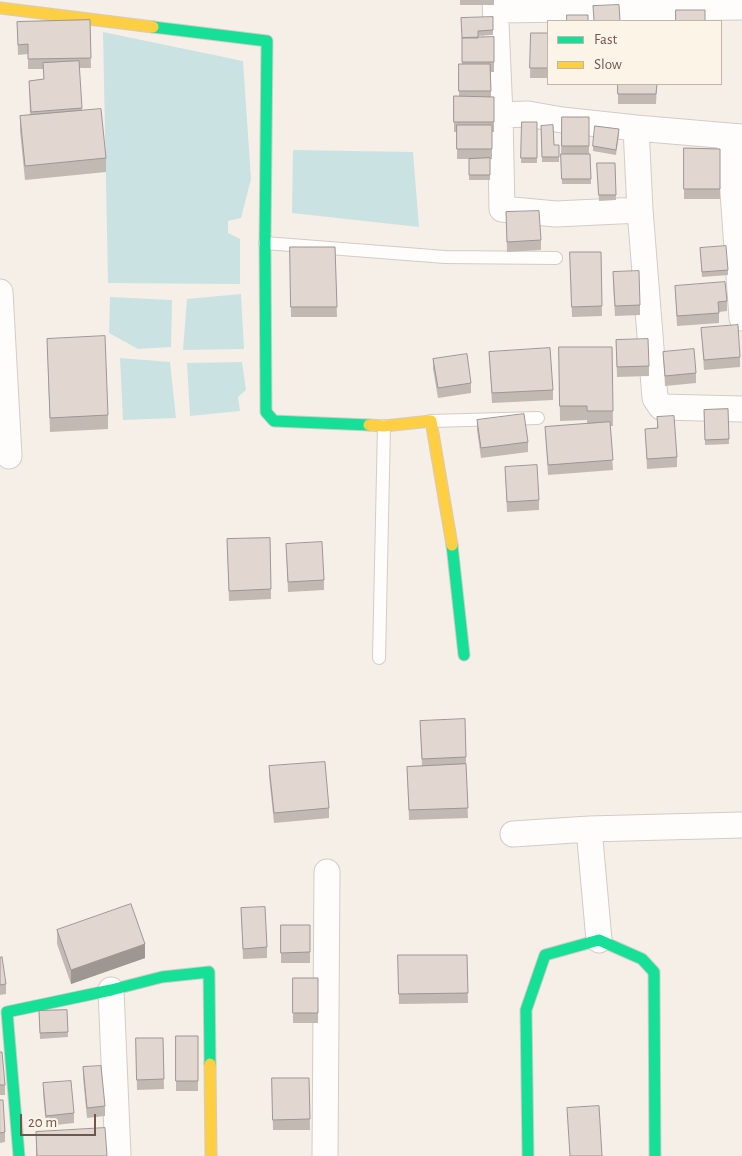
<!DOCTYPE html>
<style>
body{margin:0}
#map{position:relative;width:742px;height:1156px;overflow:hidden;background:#f5efe8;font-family:"Alegreya Sans",sans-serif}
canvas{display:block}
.legend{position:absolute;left:547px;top:20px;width:175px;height:65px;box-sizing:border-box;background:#fdf4e8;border:1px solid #c4b5a9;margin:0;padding:6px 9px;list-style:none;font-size:15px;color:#6f574b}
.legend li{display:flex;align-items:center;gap:10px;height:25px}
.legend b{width:25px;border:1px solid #c4b5a9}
.scale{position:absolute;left:20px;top:1114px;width:76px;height:22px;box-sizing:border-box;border:2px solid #6f574b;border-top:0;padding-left:6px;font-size:15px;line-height:18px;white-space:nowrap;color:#6f574b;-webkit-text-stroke:4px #fdf4e8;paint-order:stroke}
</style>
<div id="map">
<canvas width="742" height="1156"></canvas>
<ul class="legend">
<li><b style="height:6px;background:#16e098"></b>Fast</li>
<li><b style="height:6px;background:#ffcf43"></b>Slow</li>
</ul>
<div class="scale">20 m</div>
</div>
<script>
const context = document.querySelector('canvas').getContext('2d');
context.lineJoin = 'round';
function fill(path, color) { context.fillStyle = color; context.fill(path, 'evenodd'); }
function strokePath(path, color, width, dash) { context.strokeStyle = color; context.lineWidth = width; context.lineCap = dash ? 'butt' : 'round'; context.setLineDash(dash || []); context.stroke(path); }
fill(new Path2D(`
 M103,32l140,29 8,118 -10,39 -13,3v12l12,6v45l-132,-1z
 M293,150l120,2 6,75 -127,-14z
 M241,294l3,55 -61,1 4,-51z
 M110,297l62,3 -1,47 -33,2 -29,-16z
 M120,358l50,4 6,56 -53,2z
 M242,362l4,28 -8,7 2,14 -50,5 -3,-53z`), '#cbe2e3');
const lane = new Path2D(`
 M265,243l180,14 111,1
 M431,421l107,-3
 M379,658l5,-232`);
const street = new Path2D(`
 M495,0l5,115 2,94 54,5 84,-4
 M496,10l246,-3
 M500,115l28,-1 34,6 74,8 4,82 15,188 6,9 81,2
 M636,128l106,9
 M729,136l13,182
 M0,292l9,164
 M589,829l10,111
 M513,834l76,-5 153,-4
 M111,990l7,166
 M325,1156l2,-284`);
const fast = new Path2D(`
 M153,27l114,14 -2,202 1,169 8,9 95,4
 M452,545l12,110
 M19,1156l-12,-144 104,-22 51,-13 47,-5 1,92
 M528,1156l-2,-146 19,-55 54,-15 43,19 12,13 1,184`);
const slow = new Path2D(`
 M0,8l153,19
 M369,425l15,1 47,-5 21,124
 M210,1064l1,92`);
strokePath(lane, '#d3ccc6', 14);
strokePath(street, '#d3ccc6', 27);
strokePath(fast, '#d4cbc4', 13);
strokePath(slow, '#d4cbc4', 13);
strokePath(lane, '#fefdfc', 12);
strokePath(street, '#fefdfc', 25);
strokePath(fast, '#16e098', 11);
strokePath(slow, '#ffcf43', 11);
fill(new Path2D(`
 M460,0h34v5h-34z
 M493,17v18l-15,1v2l16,-1v35h-3v25h3v35h-2v27h-2v21h-21v-21h-12v-27h-3v-36h5v-32h3v-22z
 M90,20l1,48h-12l3,42 24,48v14l-81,8 -5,-49v-15l10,-1 -1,-34 15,-2 -1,-10h-15v-15l-10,1 -1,-33z
 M531,33h17v45h-18z
 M618,84h39l-1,20h-38z
 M562,117h27v37h1l1,30h-29l-1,-30z
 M522,122h15v41h-16z
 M541,126l13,19h5v17h-17z
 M619,134l-3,21 -23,-4v-5z
 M684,148l36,1v50h-36z
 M597,163h18l1,37 -17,1z
 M506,212l35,28v10l-34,2z
 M290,247h45l2,70h-46z
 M700,248l28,22v5l-26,2z
 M570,252h31l1,64 -30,1z
 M613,282l27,23v10l-25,1z
 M675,286l52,15v10l-8,1v11l-42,3z
 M701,328l39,29v10l-36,3z
 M47,339l61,76v14l-58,3z
 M616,340l33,26v10l-32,1z
 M559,347h53l1,79h-3l3,44 -65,5 -3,-48 42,-3v-4l-27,1z
 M489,352l64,38v10l-61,3z
 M663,352l33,21v10l-31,3z
 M433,359l38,24v10l-33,5 -5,-29z
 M728,409l1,35 -24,1 -1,-35z
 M657,417l20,40v10l-30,2 -2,-40 12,-1z
 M477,420l51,22v10l-47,6 -4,-28z
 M505,467l34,33v10l-32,2z
 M270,538l1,61 -42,2 -2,-62z
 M286,544l38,36v10l-36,2z
 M420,721l46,36v10l2,51 -59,2 -2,-53 15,-1z
 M269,766l60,42v10l-55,5 -5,-47z
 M241,908l26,39v11l-24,1z
 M281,925h29v38h-29z
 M57,930l88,28 -74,26 -14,-40z
 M398,955h69l1,48 -69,1z
 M0,958l6,26v10l-6,1z
 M293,978h25v45h-25z
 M67,1010l1,27 -28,2 -1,-28z
 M176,1036h22v55h-22z
 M136,1038h27l1,51 -27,1z
 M0,1052l5,33v10h-5z
 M83,1067l22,39v10l-18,2 -4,-41z
 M272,1078h37l1,52h-37z
 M43,1083l31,30v10l-28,3 -3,-33z
 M0,1100l5,32v10l-5,1z
 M36,1132l71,24h-71z`), '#c2b9b3');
fill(new Path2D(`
 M145,944v14l-74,26v-14z`), '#9e9692');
const building = new Path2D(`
 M619,5l1,16h-26l-1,-15z
 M676,10h29v11h-29z
 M567,15h21v6h-21z
 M493,17v13l-15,1v7h-16l-1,-20z
 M90,20l1,38 -63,1v-15l-10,1 -1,-23z
 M531,33h17v35h-18z
 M494,37v25h-32v-24z
 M79,61l3,47 -51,4 -2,-31 15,-2 -1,-16z
 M459,64h31l1,27h-32z
 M618,84h39l-1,10h-38z
 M454,96l40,1v25h-40z
 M101,109l5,49 -81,8 -5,-50z
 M562,117h27v29h-27z
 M522,122h15v36h-16z
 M457,125h35v24h-35z
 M553,125l1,20h5v12h-17l-1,-31z
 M595,126l24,3 -3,21 -23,-4z
 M684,148l36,1v40h-36z
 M561,154h29l1,25h-29z
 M490,158v17h-21v-16z
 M597,163h18l1,32h-17z
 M539,211l2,29 -34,2 -1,-30z
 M726,246l2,24 -26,2 -2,-24z
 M290,247h45l2,60h-46z
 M570,252h31l1,54 -30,1z
 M639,271l1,34 -25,1 -2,-34z
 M725,282l2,19 -9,1 1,11 -42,3 -2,-30z
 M738,325l2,32 -36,3 -3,-32z
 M105,336l3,79 -58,3 -3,-79z
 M648,339l1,27 -32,1 -1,-27z
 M559,347h53l1,64h-26v-5h-27z
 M550,348l3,42 -61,3 -3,-41z
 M694,349l2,24 -31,3 -2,-24z
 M467,354l4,29 -33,5 -5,-29z
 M728,409l1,30 -24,1 -1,-30z
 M524,414l4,28 -47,6 -4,-28z
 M674,416l3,41 -30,2 -2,-30 13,-1 -1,-11z
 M610,422l3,38 -65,5 -3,-38z
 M537,465l2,35 -32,2 -2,-35z
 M270,538l1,51 -42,2 -2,-52z
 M322,542l2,38 -36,2 -2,-38z
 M465,719l1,38 -44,2 -2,-38z
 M325,762l4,46 -55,5 -5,-47z
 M466,764l2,44 -59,2 -2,-43z
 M131,904l14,40 -74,26 -14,-40z
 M265,907l2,40 -24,2 -2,-41z
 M281,925h29v27l-29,1z
 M398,955h69l1,38 -69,1z
 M2,957l4,27 -6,1v-27z
 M293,978h25v35h-25z
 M67,1010l1,22 -28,1 -1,-22z
 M176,1036h22v45h-22z
 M136,1038h27l1,41 -27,1z
 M0,1052h2l3,33h-5z
 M101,1066l4,40 -18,2 -4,-41z
 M272,1078h37l1,41 -37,1z
 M71,1081l3,32 -28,3 -3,-33z
 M0,1100h3l2,32 -5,1z
 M599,1106l3,50h-32l-3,-48z
 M105,1128l2,28h-70l-1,-24z`);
fill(building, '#e1d7d0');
strokePath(building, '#9e9692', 1);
</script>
